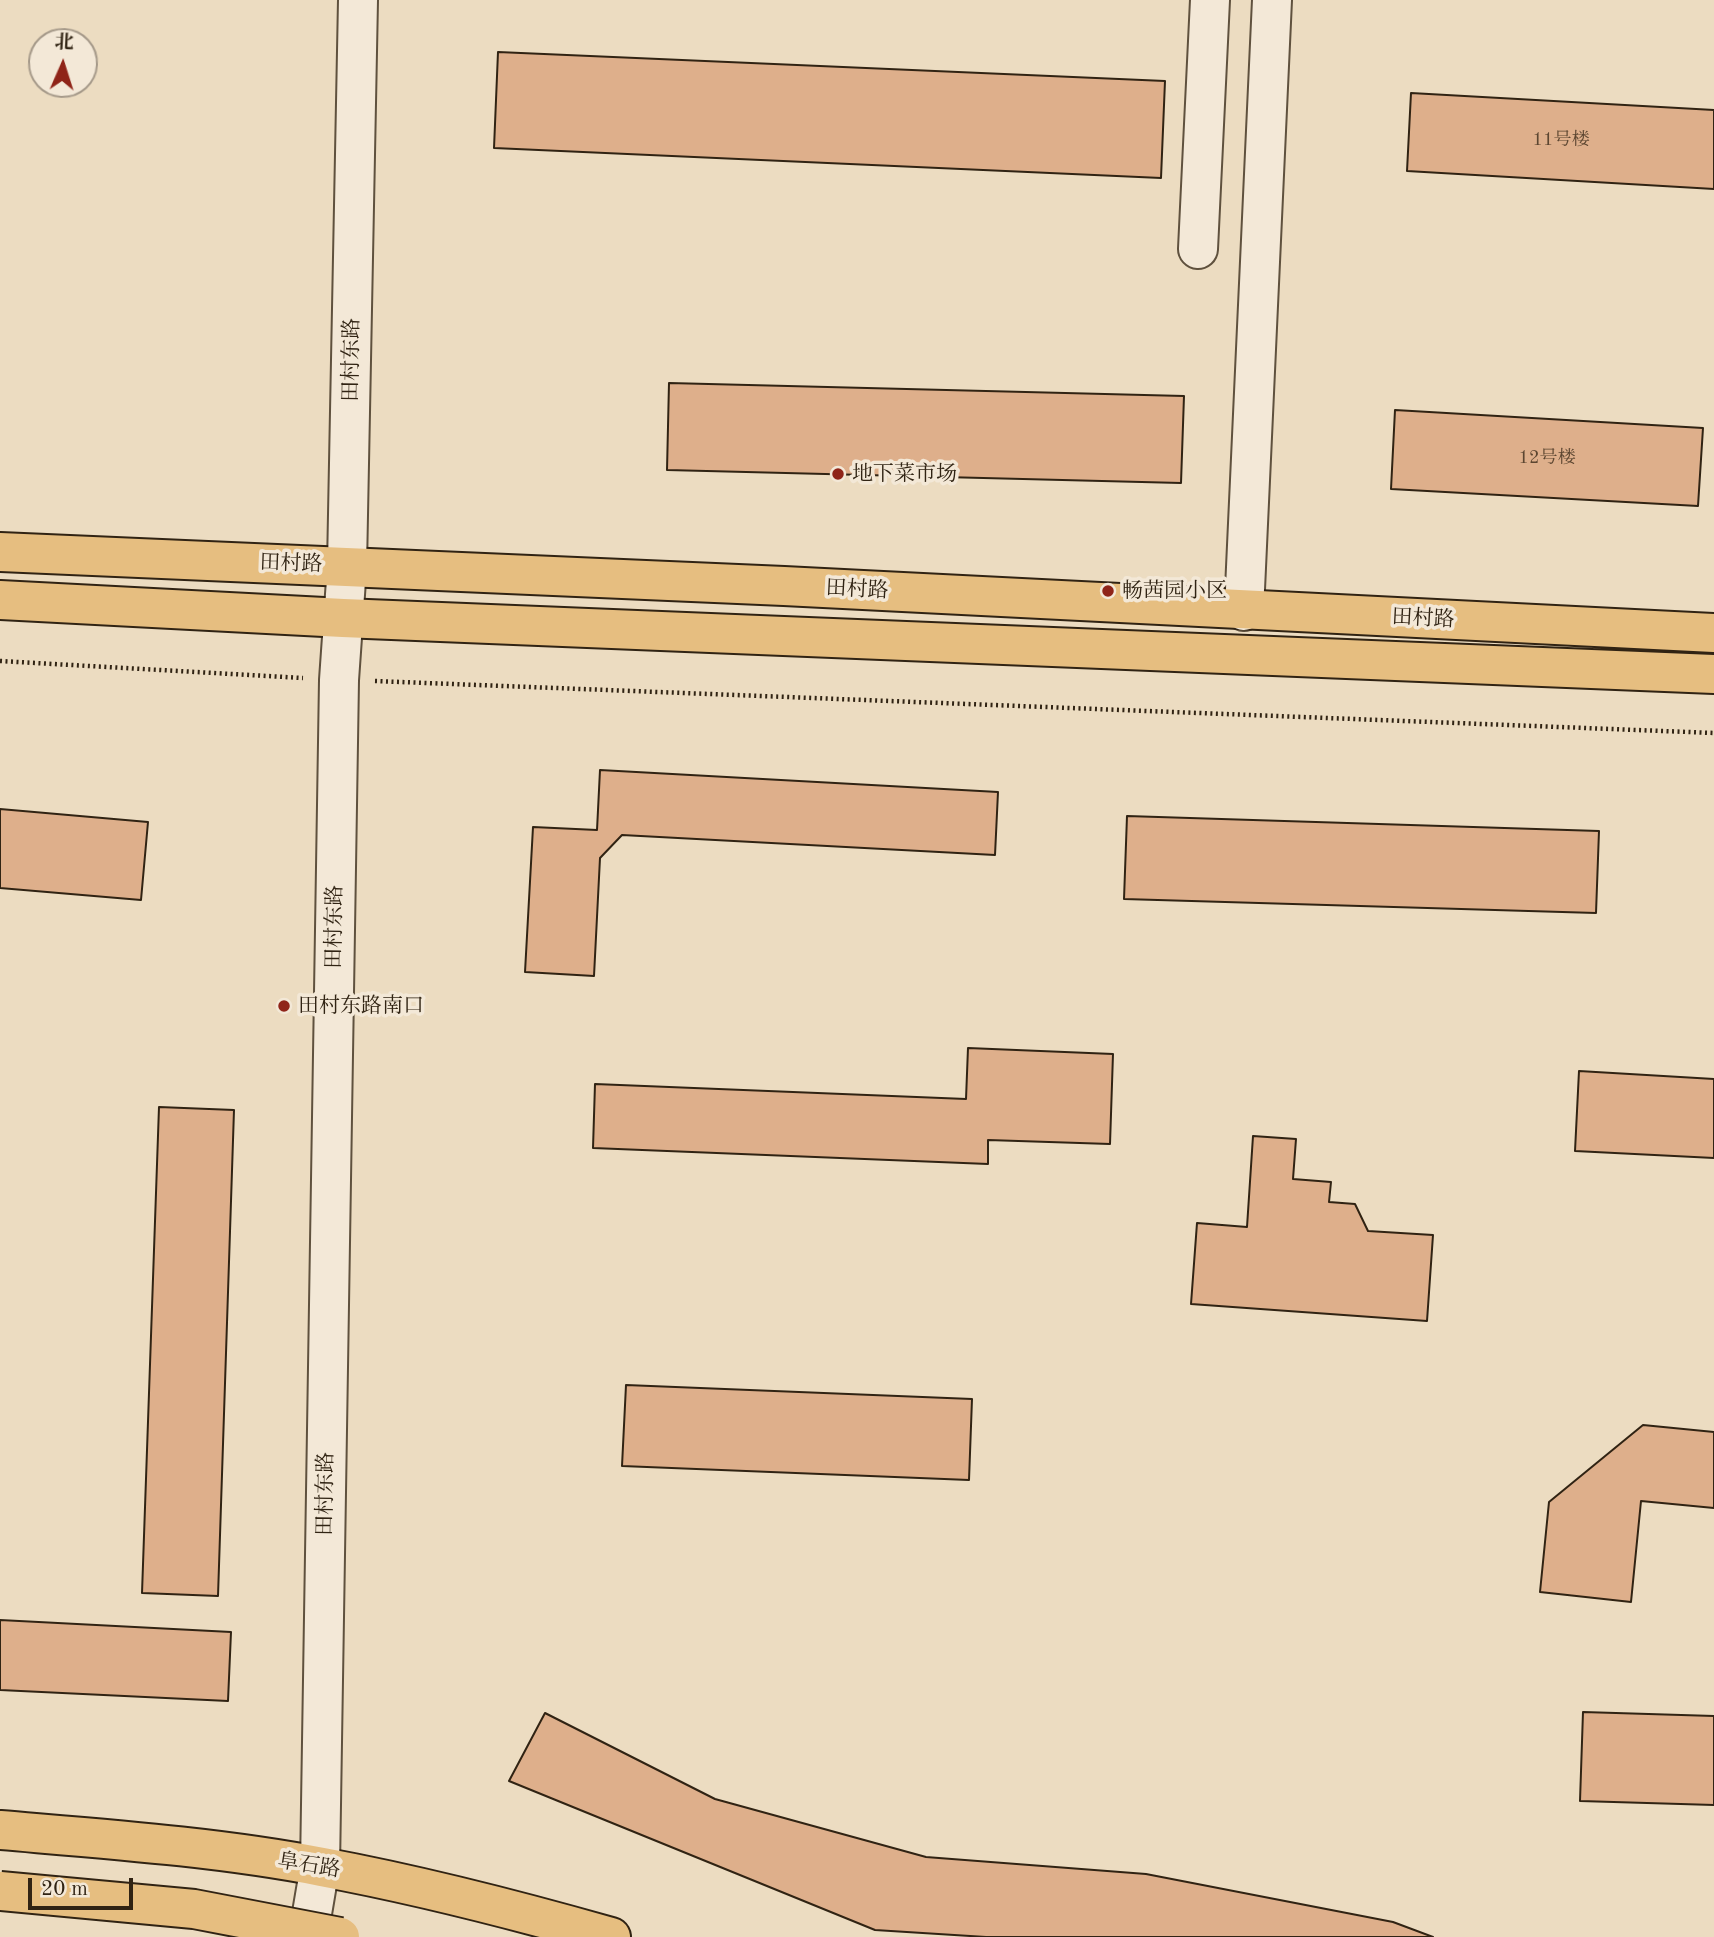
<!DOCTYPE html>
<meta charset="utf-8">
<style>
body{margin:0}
#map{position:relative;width:1714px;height:1937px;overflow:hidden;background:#ecdcc1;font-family:"Old Standard TT","Noto Serif SC",serif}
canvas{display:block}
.north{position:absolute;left:28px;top:28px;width:70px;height:70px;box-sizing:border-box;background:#f3e8d7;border:2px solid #a59989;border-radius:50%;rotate:3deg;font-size:19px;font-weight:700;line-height:28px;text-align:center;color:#302313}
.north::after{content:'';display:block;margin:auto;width:24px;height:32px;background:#8f2418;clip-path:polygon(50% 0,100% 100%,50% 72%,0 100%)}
.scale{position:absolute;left:28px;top:1878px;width:105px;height:32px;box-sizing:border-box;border:4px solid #302313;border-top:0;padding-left:9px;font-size:21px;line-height:24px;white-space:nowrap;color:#302313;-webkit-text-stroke:5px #f3e8d7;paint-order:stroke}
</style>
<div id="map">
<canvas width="1714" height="1937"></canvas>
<div class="north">北</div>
<div class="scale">20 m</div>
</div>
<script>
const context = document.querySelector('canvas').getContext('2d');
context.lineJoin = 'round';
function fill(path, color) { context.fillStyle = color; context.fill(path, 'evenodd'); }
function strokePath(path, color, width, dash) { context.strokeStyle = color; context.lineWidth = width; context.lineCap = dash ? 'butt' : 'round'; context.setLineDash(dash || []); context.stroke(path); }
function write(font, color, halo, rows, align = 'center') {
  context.font = font + ' "Old Standard TT","Noto Serif SC",serif'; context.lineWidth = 7; context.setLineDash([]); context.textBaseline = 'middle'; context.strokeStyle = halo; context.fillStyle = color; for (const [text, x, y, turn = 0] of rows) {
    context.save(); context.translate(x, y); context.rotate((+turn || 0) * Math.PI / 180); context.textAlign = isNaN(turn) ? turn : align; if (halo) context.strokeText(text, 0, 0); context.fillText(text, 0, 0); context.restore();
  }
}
const building = new Path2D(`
 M498,52l667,29 -4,97 -667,-30z
 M1411,93l303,17v79l-307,-18z
 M669,383l515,13 -3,87 -514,-13z
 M1395,410l308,18 -5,78 -307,-17z
 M600,770l398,22 -3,63 -373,-20 -22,23 -6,118 -69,-4 8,-145 64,3z
 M0,809l148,13 -7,78 -141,-12z
 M1127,816l472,15 -3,82 -472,-14z
 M968,1048l145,6 -3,90 -122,-4v24l-395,-16 2,-64 371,15z
 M1579,1071l135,8v79l-139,-7z
 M159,1107l75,3 -16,486 -76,-3z
 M1253,1136l43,3 -3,40 38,3 -2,20 26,2 13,27 65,4 -6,86 -236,-17 6,-81 50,4z
 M626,1385l346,14 -3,81 -347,-14z
 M1643,1425l71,7v76l-73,-7 -10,101 -91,-10 9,-90z
 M0,1620l231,12 -3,69 -228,-11z
 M1583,1712l131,4v89l-134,-4z
 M545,1713l170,86 211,58 220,17 247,48 40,15h-447l-111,-7 -366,-149z`);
fill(building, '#deaf8b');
strokePath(building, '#302313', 2);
const minor = new Path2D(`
 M1198,249l12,-249
 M1244,611l28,-611
 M308,1937l12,-71 19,-1186 8,-114 11,-566`);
const major = new Path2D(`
 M0,552l784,34 930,47
 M0,600l343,18 1371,56
 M0,1830c105,9 219,17 322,37 97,18 194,43 289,70`);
strokePath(minor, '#5f513e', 42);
strokePath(major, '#302313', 42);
strokePath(new Path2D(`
 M0,661l303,17
 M375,681l1339,52`), '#302313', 4.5, [2, 3.5]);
strokePath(minor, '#f3e8d7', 38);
strokePath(major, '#e6be80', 38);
const highwayBridge = new Path2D(`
 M0,1891l194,18 146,28`);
strokePath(highwayBridge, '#302313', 42, []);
strokePath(highwayBridge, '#e6be80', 38);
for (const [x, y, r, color] of [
 [838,474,7,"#8f2418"],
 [1108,591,7,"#8f2418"],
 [284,1006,7,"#8f2418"]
]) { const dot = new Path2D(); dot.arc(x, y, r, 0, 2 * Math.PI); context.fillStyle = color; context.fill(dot); strokePath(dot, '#f3e8d7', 2.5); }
write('18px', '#5c4631', null, [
 ["11号楼",1561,140],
 ["12号楼",1547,458]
]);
write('21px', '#302313', '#f3e8d7', [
 ["田村东路",352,360,-89],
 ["田村路",291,564,2],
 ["田村路",857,590,3],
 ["田村路",1423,619,3],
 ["田村东路",335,927,-89],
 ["田村东路",326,1494,-89],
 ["阜石路",309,1866,9]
]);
write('21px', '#302313', '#f3e8d7', [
 ["地下菜市场",852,474],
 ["畅茜园小区",1122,591],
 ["田村东路南口",298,1006]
], 'left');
</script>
